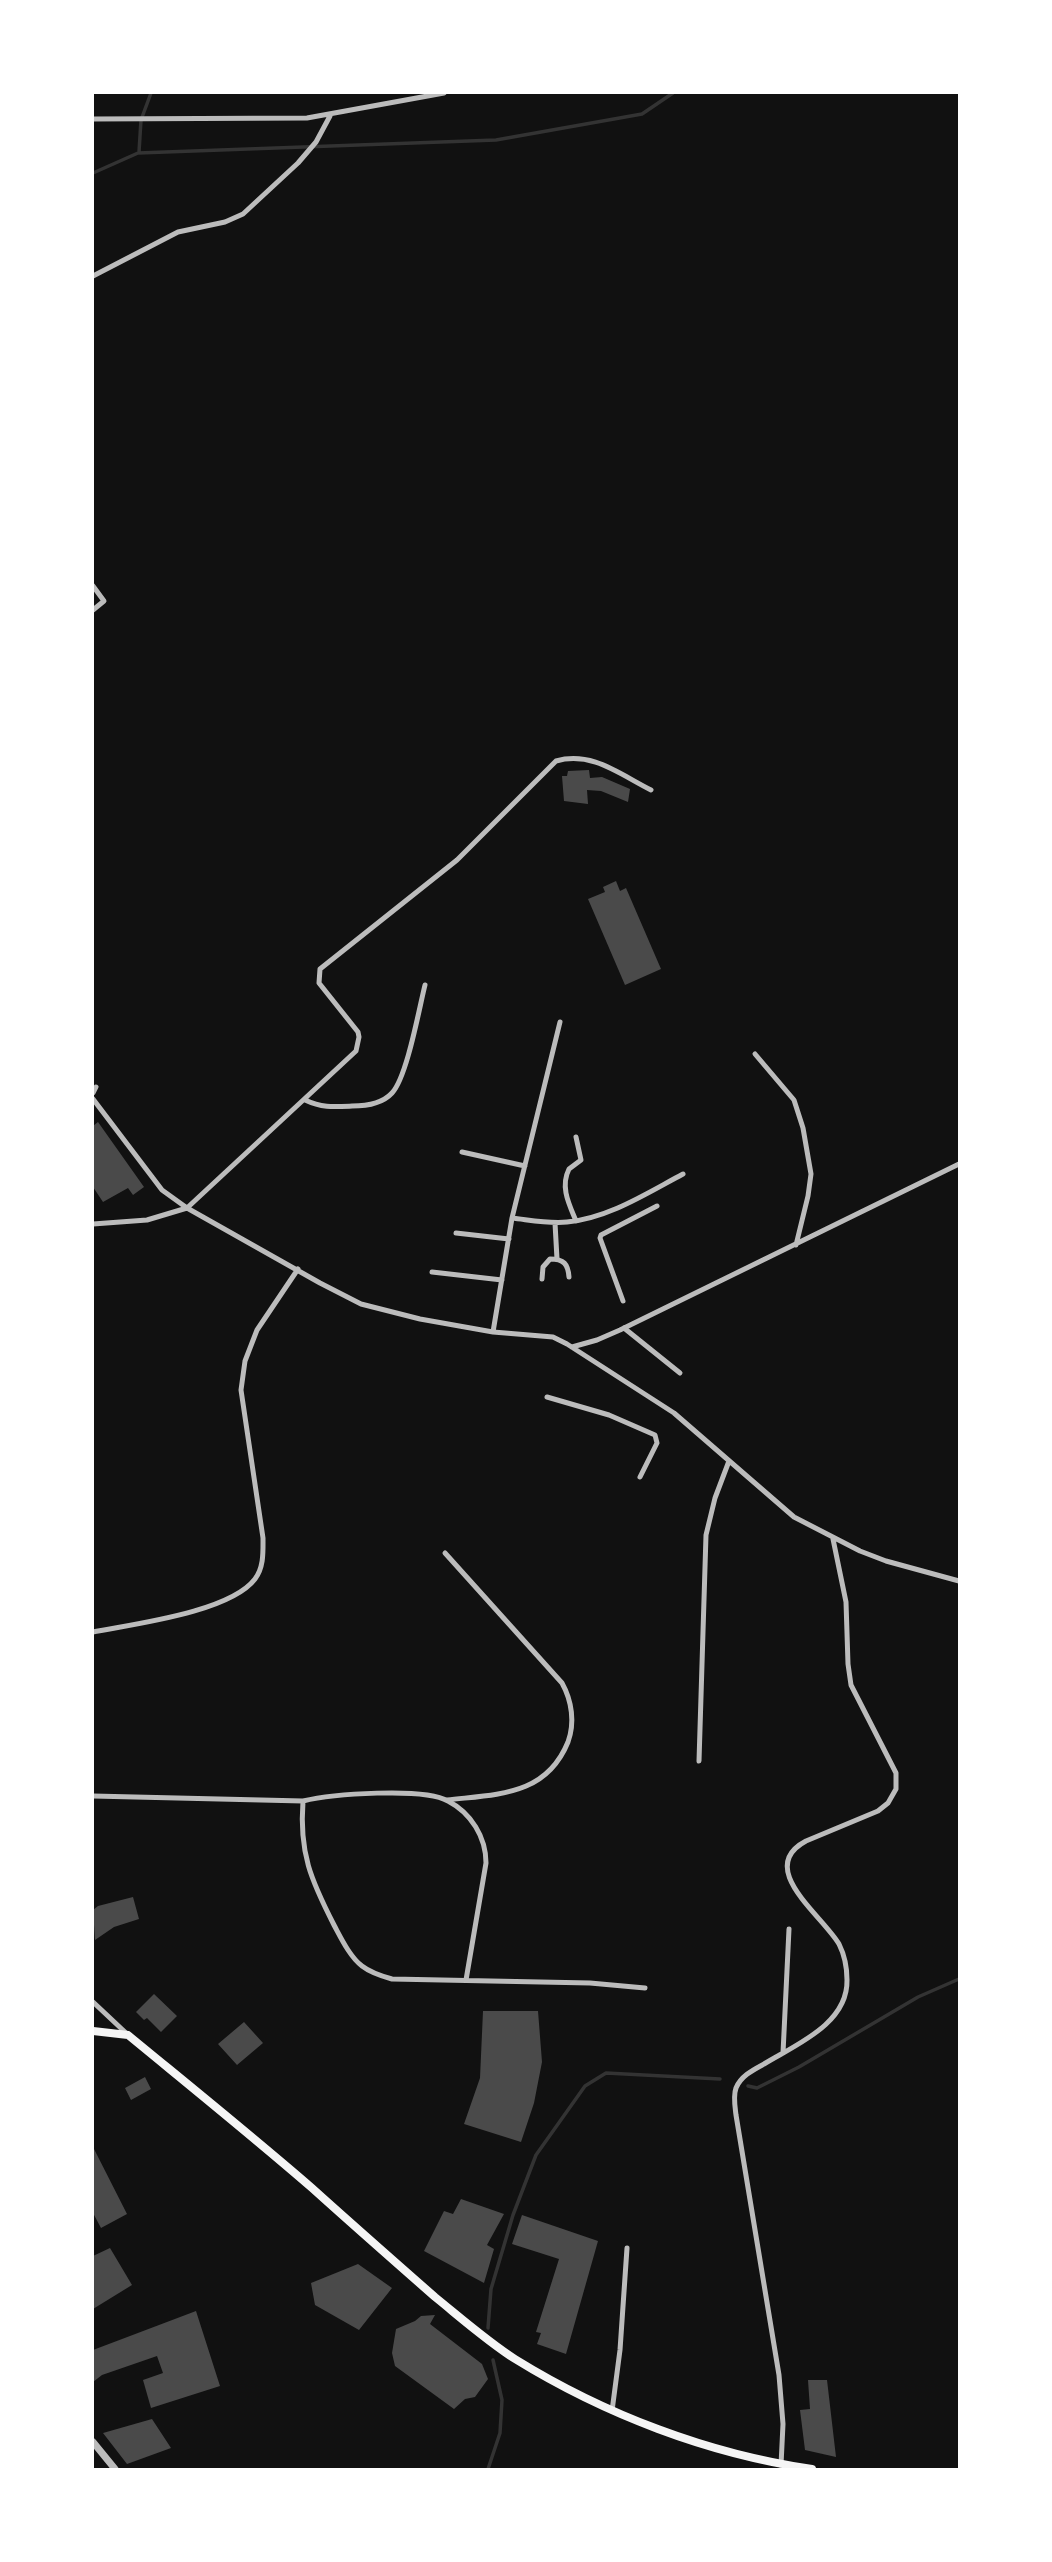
<!DOCTYPE html>
<style>
body{margin:0}
#map{position:relative;width:1052px;height:2562px;overflow:hidden;background:#111;font-family:"Nunito Sans",sans-serif}
canvas{display:block}
.frame{position:absolute;inset:0;border:94px solid #fff;pointer-events:none}
</style>
<div id="map">
<canvas width="1052" height="2562"></canvas>
<div class="frame"></div>
</div>
<script>
const context = document.querySelector('canvas').getContext('2d');
context.lineJoin = 'round';
function strokePath(path, color, width, dash) { context.strokeStyle = color; context.lineWidth = width; context.lineCap = dash ? 'butt' : 'round'; context.setLineDash(dash || []); context.stroke(path); }
function fill(path, color) { context.fillStyle = color; context.fill(path, 'evenodd'); }
strokePath(new Path2D(`
 M139,152l2,-32 10,-27
 M93,173l45,-20 358,-13 146,-26 31,-21
 M748,2086l9,2 42,-21 119,-70 41,-18
 M488,2328l3,-39 22,-74 23,-60 49,-69 21,-13 114,6
 M488,2469l12,-36 2,-33 -9,-40`), '#333', 3.5);
fill(new Path2D(`
 M589,770l1,8 12,-1 28,12 -2,13 -27,-11 -14,-1 1,14 -24,-3 -2,-25h5l1,-5z
 M616,881l4,10 6,-3 35,81 -36,16 -37,-86 17,-7 -2,-5z
 M98,1122l46,65 -11,8 -5,-7 -25,14 -10,-15v-61z
 M133,1897l6,22 -25,8 -19,13 -2,-30 5,-4z
 M154,1994l23,22 -16,16 -14,-14 -3,2 -8,-8z
 M483,2011h55l4,51 -8,41 -13,39 -57,-18 16,-46z
 M244,2022l19,21 -26,22 -19,-21z
 M145,2077l6,12 -20,11 -6,-12z
 M93,2147l34,67 -26,14 -8,-15z
 M461,2199l43,15 -17,31 7,4 -10,34 -60,-32 20,-40 9,3z
 M522,2215l76,26 -32,113 -29,-10 4,-11 -5,-1 23,-73 -47,-15z
 M110,2248l22,37 -39,24v-53z
 M358,2264l34,24 -33,42 -44,-25 -4,-22z
 M196,2311l24,75 -69,22 -8,-28 20,-7 -6,-17 -55,19 -9,7v-32z
 M435,2315l-5,9 52,40 6,15 -13,18 -10,2 -11,10 -59,-43 -3,-13 4,-24 19,-8 6,-5z
 M808,2380h19l9,77 -31,-7 -5,-40 10,-1z
 M152,2419l19,29 -44,16 -24,-31z`), '#4a4a4a');
strokePath(new Path2D(`
 M93,119l214,-1 137,-25
 M93,276l85,-44 47,-10 18,-8 55,-51 18,-21 14,-26
 M93,586l11,15 -11,9
 M755,1054l39,46 9,28 8,46 -3,22 -12,49
 M93,1093l3,-6
 M93,1099l69,91 25,18 133,75 41,21 59,15 73,13 60,5 14,7 107,69 120,104 66,34 26,10 73,20
 M305,1100c17,8 28,7 47,6 14,0 30,-2 40,-13 15,-16 27,-84 33,-108
 M462,1152l63,14
 M512,1218c18,2 37,6 55,4 42,-4 80,-29 116,-48
 M576,1221c-7,-17 -16,-34 -7,-52l12,-9 -5,-23
 M555,1223l2,36
 M93,1224l54,-4 40,-12 169,-157 3,-14 -1,-5 -39,-49 1,-14 137,-109 99,-99c36,-10 63,13 95,29
 M456,1233l53,6
 M432,1272l70,8
 M542,1279l1,-12 7,-8c14,0 18,5 19,18
 M623,1301l-23,-63 1,-3 56,-29
 M624,1328l56,45
 M493,1332l19,-114 48,-196
 M572,1347l25,-7 23,-10 339,-166
 M547,1397l62,18 46,20 2,8 -17,34
 M445,1553l117,130c10,18 13,40 6,59 -22,54 -70,52 -121,58
 M93,1632c41,-8 137,-20 162,-53 9,-12 8,-27 8,-41l-22,-148 4,-29 12,-31 41,-61
 M699,1761l7,-226 9,-37 14,-37
 M93,1796l210,5c-4,52 8,79 31,124 7,13 16,32 28,41 9,7 19,10 30,13l198,4 55,5
 M303,1801c28,-7 121,-14 145,0 23,12 38,36 38,62l-20,117
 M93,2002l33,31
 M783,2053l6,-124
 M612,2411l8,-61 7,-102
 M781,2465l2,-41 -4,-49 -43,-260c-1,-8 -3,-19 0,-27 5,-12 17,-18 28,-24 31,-19 84,-40 83,-84 0,-13 -2,-24 -8,-36 -17,-29 -84,-76 -33,-103l72,-30 10,-8 8,-14v-16l-45,-88 -3,-21 -2,-62 -13,-63`), '#bcbcbc', 5);
strokePath(new Path2D(`
 M93,2442l22,27`), '#bcbcbc', 7);
strokePath(new Path2D(`
 M93,2031l35,4c62,51 124,101 184,153 41,37 82,73 123,109 26,21 52,44 80,62 89,55 193,95 297,110`), '#f5f5f5', 8);
</script>
